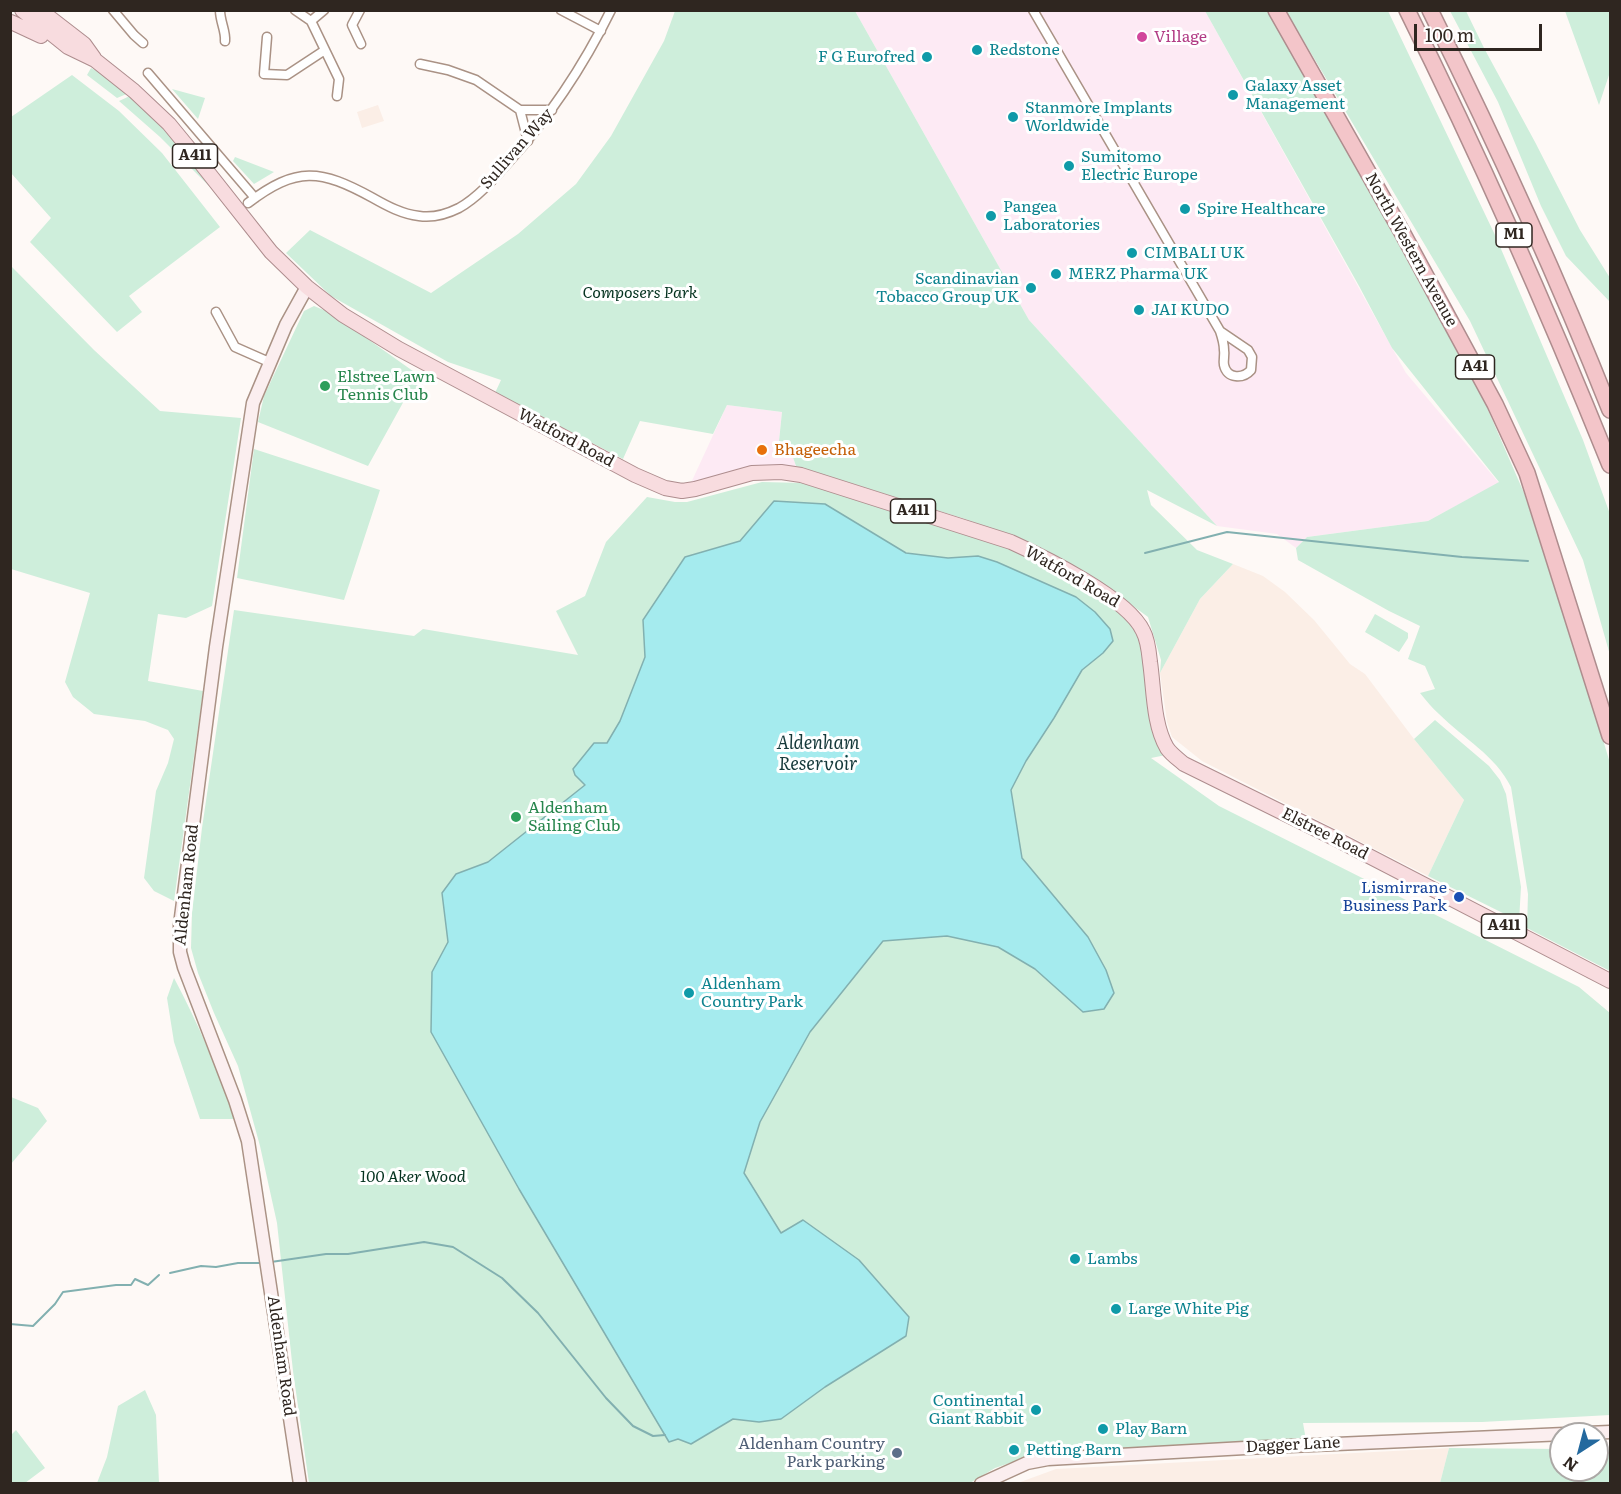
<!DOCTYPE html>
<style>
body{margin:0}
#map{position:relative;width:1621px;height:1494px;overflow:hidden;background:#fef9f6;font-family:Literata,serif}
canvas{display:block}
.frame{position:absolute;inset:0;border:12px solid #2f2620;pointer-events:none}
.north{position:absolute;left:1549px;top:1422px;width:60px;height:60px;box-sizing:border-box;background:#fff;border:2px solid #aca8a6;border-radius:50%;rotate:216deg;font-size:16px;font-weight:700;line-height:24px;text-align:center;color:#2f2620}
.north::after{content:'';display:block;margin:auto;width:21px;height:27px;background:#24699e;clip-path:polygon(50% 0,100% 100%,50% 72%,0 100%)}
.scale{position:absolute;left:1414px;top:24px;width:128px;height:27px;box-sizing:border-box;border:3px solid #2f2620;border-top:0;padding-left:8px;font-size:18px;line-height:21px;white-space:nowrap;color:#2f2620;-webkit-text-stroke:4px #fff;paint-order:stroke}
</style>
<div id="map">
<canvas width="1621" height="1494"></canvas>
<div class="frame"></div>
<div class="north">N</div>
<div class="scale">100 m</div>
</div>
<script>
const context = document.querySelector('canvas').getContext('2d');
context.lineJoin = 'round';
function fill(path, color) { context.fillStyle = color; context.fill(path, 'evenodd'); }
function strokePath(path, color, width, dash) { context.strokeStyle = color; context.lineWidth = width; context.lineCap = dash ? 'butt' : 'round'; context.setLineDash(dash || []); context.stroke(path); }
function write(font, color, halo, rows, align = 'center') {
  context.font = font + ' Literata,serif'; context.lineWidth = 6; context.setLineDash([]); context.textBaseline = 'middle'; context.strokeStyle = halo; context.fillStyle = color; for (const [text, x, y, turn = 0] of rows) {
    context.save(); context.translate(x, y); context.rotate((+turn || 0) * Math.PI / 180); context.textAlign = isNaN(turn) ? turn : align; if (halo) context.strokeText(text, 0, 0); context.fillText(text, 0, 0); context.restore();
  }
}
fill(new Path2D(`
 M855,11h350l201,362 93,110 -71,38 -121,16 -11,11 -19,-14 -60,-8 -188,-206z
 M727,405l55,7 -3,28 10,6 7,20 -106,19z`), '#fdeaf4');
fill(new Path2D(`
 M378,105l6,16 -22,7 -5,-16z
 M1233,564l30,12 22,16 29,28 36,44 15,10 49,65 50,61 -36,76 -226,-115 -30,-24 -5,-15 -7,-49 40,-74z
 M1449,1448l-9,35 -425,1 41,-15z`), '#fbeee6');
fill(new Path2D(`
 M675,11h180l174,309 188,206 -70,-36 4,15 46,45 36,14 -33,35 -40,74 1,-13 -13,-43 -38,-28 -74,-44 -71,-26 -169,-53 -7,-20 -10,-5 3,-29 -55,-7 -14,29 -73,-13 -17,38 -128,-66 6,-13 -53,-18 -117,-66 -45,-43 24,-23 121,63 87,-59 58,-50 35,-48 53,-95z
 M1205,11h63l101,179 116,213 39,90 47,141 39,129v208l-83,-43 1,-34 -17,-107c-16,-32 -47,-48 -72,-73 -7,-6 -13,-14 -19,-21l15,-4 -10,-23 -17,-7 12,-33 -31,-15 -91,-51 -2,-12 11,-11 121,-16 71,-39 -107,-134 -33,-62z
 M1286,11h102l107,224 88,205 27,74v141l-27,-95 -113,-239z
 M1450,11h16l18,37 51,94 45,88 30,48v24l-44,-46 -25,-50 -43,-104z
 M1565,11h45v61l-11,33z
 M91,68l21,11 17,14 -12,5 -30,-23z
 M72,75l47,36 43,42 58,74 -91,69 13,16 -25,20 -87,-90 21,-24 -40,-45v-56z
 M172,89l33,9 -7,21z
 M132,95l65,71 13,21 -50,-50 -41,-36z
 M235,157l39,15 -20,12 -21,-23z
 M11,266l83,84 66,61 81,7 -29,188 -26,12 -28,-4 -10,67 55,10 -29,210 -20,-10 -10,-13 12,-87 12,-28 6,-24 -6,-9 -23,-9 -51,-7 -21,-17 -8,-15 25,-89 -79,-24z
 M314,306l17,7 96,68 -22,18 -37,67 -110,-44 6,-26 40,-85z
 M254,449l126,41 -36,110 -107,-22z
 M762,482l41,1 41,11 192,64 90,56 16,23 24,118 -15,3 68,48 360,181 31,26v402l-128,7 -179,1 3,17 -276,16 -35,12 -25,15h-661l-16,-112 -16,-148 -17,-77 -22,-80 -24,-53 -16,-40 -7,-25 1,-35 10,-85 32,-218 180,26 9,-7 155,26 -22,-44 29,-15 21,-54 41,-45 28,5h12z
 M1375,614l33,19v5l-9,14 -34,-20z
 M1435,720l54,46 11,14 6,14 15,93 -2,34 -91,-45 36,-76 -50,-61z
 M174,978c24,45 44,92 61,141h-35l-26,-77 -7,-44z
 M11,1097l27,11 9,13 -36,43z
 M145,1390l11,25 3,68h-62l10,-26 11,-51z
 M16,1430l29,38 -20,15h-14v-48z
 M1449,1448l112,1v21h36v-20h13v33h-170z`), '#ceeedb');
const water = new Path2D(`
 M774,501l51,3 81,49 42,5 30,-2 19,6 79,35 19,15 15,17 3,12 -10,12 -21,17 -28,48 -28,43 -15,29 11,68 66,79 18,33 8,23 -10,16 -21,3 -48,-43 -37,-22 -51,-11 -64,5 -73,91 -50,90 -16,51 37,60 22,-13 56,40 50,57 -3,19 -81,51 -44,32 -22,3 -26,-3 -42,25 -13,-5 -9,3 -150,-253 -88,-157 1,-60 16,-30 -6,-49 14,-19 32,-12 97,-77 -10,-10 -2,-6 21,-26h13l13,-22 25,-64 -2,-37 42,-63 55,-16z`);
fill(water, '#a5ebee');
strokePath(water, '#82b0b0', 1.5);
strokePath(new Path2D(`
 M1145,553l82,-21 235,25 66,4
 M271,1262l55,-8h22l76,-12 29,5 49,31 36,35 68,85 27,28 20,10 12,-1
 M170,1273l31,-7 15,1 22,-4h24
 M10,1324l23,2 22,-22 8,-12 53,-7h15l4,-6 13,6 11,-10`), '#82b0b0', 2);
const street = new Path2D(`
 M113,10l21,25 9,8
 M220,10c0,12 6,21 5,31
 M295,10l16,11 28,58 -2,17
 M360,10l-8,15 9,19
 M561,10l40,21
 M1033,10l187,321c2,6 4,12 4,19 1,5 -1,10 0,15 3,14 19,14 27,5l1,-13 -4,-7 -28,-19
 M311,21l13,-11
 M267,37l-3,37 23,1 38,-25
 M420,64l28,6 28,10 44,30h32
 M148,73l107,125
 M520,110l8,31
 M248,203c49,-37 72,-34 125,-5 14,8 29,16 46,18 13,2 28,-2 40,-8 18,-10 34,-28 47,-43 43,-47 77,-98 105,-155
 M216,312l19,35 34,15`);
const secondary = new Path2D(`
 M300,1484l-52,-343 -13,-41 -51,-133 -4,-15v-27l36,-278 37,-244 33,-78 21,-38
 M981,1484l46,-21 21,-4 197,-11 365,-16`);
const primary = new Path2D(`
 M22,10l46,37 27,13 39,31 35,33 23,28 79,100 36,35 36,28 56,34 236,126 30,13 17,3 13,-2 57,-16 29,-1 20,3 210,67c33,15 117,56 132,89 5,9 6,21 7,31 4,27 3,62 17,86 4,6 11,11 17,16l152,75 274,142
 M40,10l44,34 10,14
 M11,22l30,14`);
const highway = new Path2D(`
 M1276,10l127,224 92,170 32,69 83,263
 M1407,10c74,149 141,301 203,455
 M1430,10c65,131 126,264 180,400`);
strokePath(street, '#aa9285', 11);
strokePath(secondary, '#aa9285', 15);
strokePath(primary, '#ae8d8e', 16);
strokePath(highway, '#ae8d8e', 18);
strokePath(street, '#fff', 8);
strokePath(secondary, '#fbeeef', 12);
strokePath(primary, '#f8dcdf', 14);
strokePath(highway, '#f3c5c9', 15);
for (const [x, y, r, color] of [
 [1142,37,6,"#d1479c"],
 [977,50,6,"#0f9aa8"],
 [927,57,6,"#0f9aa8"],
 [1233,95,6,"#0f9aa8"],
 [1013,117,6,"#0f9aa8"],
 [1069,166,6,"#0f9aa8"],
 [1185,209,6,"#0f9aa8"],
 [991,216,6,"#0f9aa8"],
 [1132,253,6,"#0f9aa8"],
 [1056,274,6,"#0f9aa8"],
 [1031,288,6,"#0f9aa8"],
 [1139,310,6,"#0f9aa8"],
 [325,386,6,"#2e9e5b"],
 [762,450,6,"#e8710a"],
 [516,817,6,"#2e9e5b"],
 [1459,897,6,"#1a4fb4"],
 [689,993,6,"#0f9aa8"],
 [1075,1259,6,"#0f9aa8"],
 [1116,1309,6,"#0f9aa8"],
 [1036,1410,6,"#0f9aa8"],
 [1103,1429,6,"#0f9aa8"],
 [1014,1450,6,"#0f9aa8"],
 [897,1453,6,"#5c6f8a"]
]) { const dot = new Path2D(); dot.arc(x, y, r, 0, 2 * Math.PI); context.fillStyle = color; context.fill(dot); strokePath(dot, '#fff', 2); }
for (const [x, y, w] of [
 [195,156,45],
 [1514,235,36],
 [1475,367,39],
 [913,511,45],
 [1504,926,45]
]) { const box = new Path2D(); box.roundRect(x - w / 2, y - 12, w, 24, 4.5); context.fillStyle = '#fff'; context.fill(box); strokePath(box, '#2f2620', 1.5); }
write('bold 15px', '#2f2620', null, [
 ["A411",195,156],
 ["M1",1514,235],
 ["A41",1475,367],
 ["A411",913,511],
 ["A411",1504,926]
]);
write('16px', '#b23c85', '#fff', [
 ["Village",1154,37]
], 'left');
write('16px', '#0d838f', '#fff', [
 ["Redstone",989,50],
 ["F G Eurofred",915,57,"right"],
 ["Galaxy Asset",1245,86],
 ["Management",1245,104],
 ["Stanmore Implants",1025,108],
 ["Worldwide",1025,126],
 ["Sumitomo",1081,157],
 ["Electric Europe",1081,175],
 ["Pangea",1003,207],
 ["Laboratories",1003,225],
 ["Spire Healthcare",1197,209],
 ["CIMBALI UK",1144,253],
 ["MERZ Pharma UK",1068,274],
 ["Scandinavian",1019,279,"right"],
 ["Tobacco Group UK",1019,297,"right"],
 ["JAI KUDO",1151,310],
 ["Aldenham",701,984],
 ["Country Park",701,1002],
 ["Lambs",1087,1259],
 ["Large White Pig",1128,1309],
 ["Continental",1024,1401,"right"],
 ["Giant Rabbit",1024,1419,"right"],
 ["Play Barn",1115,1429],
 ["Petting Barn",1026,1450]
], 'left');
write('16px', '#2f2620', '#fff', [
 ["Sullivan Way",517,149,-49],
 ["North Western Avenue",1411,250,61],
 ["Watford Road",566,438,28],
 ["Watford Road",1072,577,30],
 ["Elstree Road",1325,834,27],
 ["Aldenham Road",187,885,-84],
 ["Aldenham Road",281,1356,82],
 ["Dagger Lane",1293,1445,-3]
]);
write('italic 16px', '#04321f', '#fff', [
 ["Composers Park",640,293],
 ["100 Aker Wood",413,1177]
]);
write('16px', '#27864d', '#fff', [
 ["Elstree Lawn",337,377],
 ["Tennis Club",337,395],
 ["Aldenham",528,808],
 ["Sailing Club",528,826]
], 'left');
write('16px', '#c56008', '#fff', [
 ["Bhageecha",774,450]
], 'left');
write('16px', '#164399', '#fff', [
 ["Lismirrane",1447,888],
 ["Business Park",1447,906]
], 'right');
write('16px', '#4e5e75', '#fff', [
 ["Aldenham Country",885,1444],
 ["Park parking",885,1462]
], 'right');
write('italic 18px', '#173a3b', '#fff', [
 ["Aldenham",818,744],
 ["Reservoir",818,765]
]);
</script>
